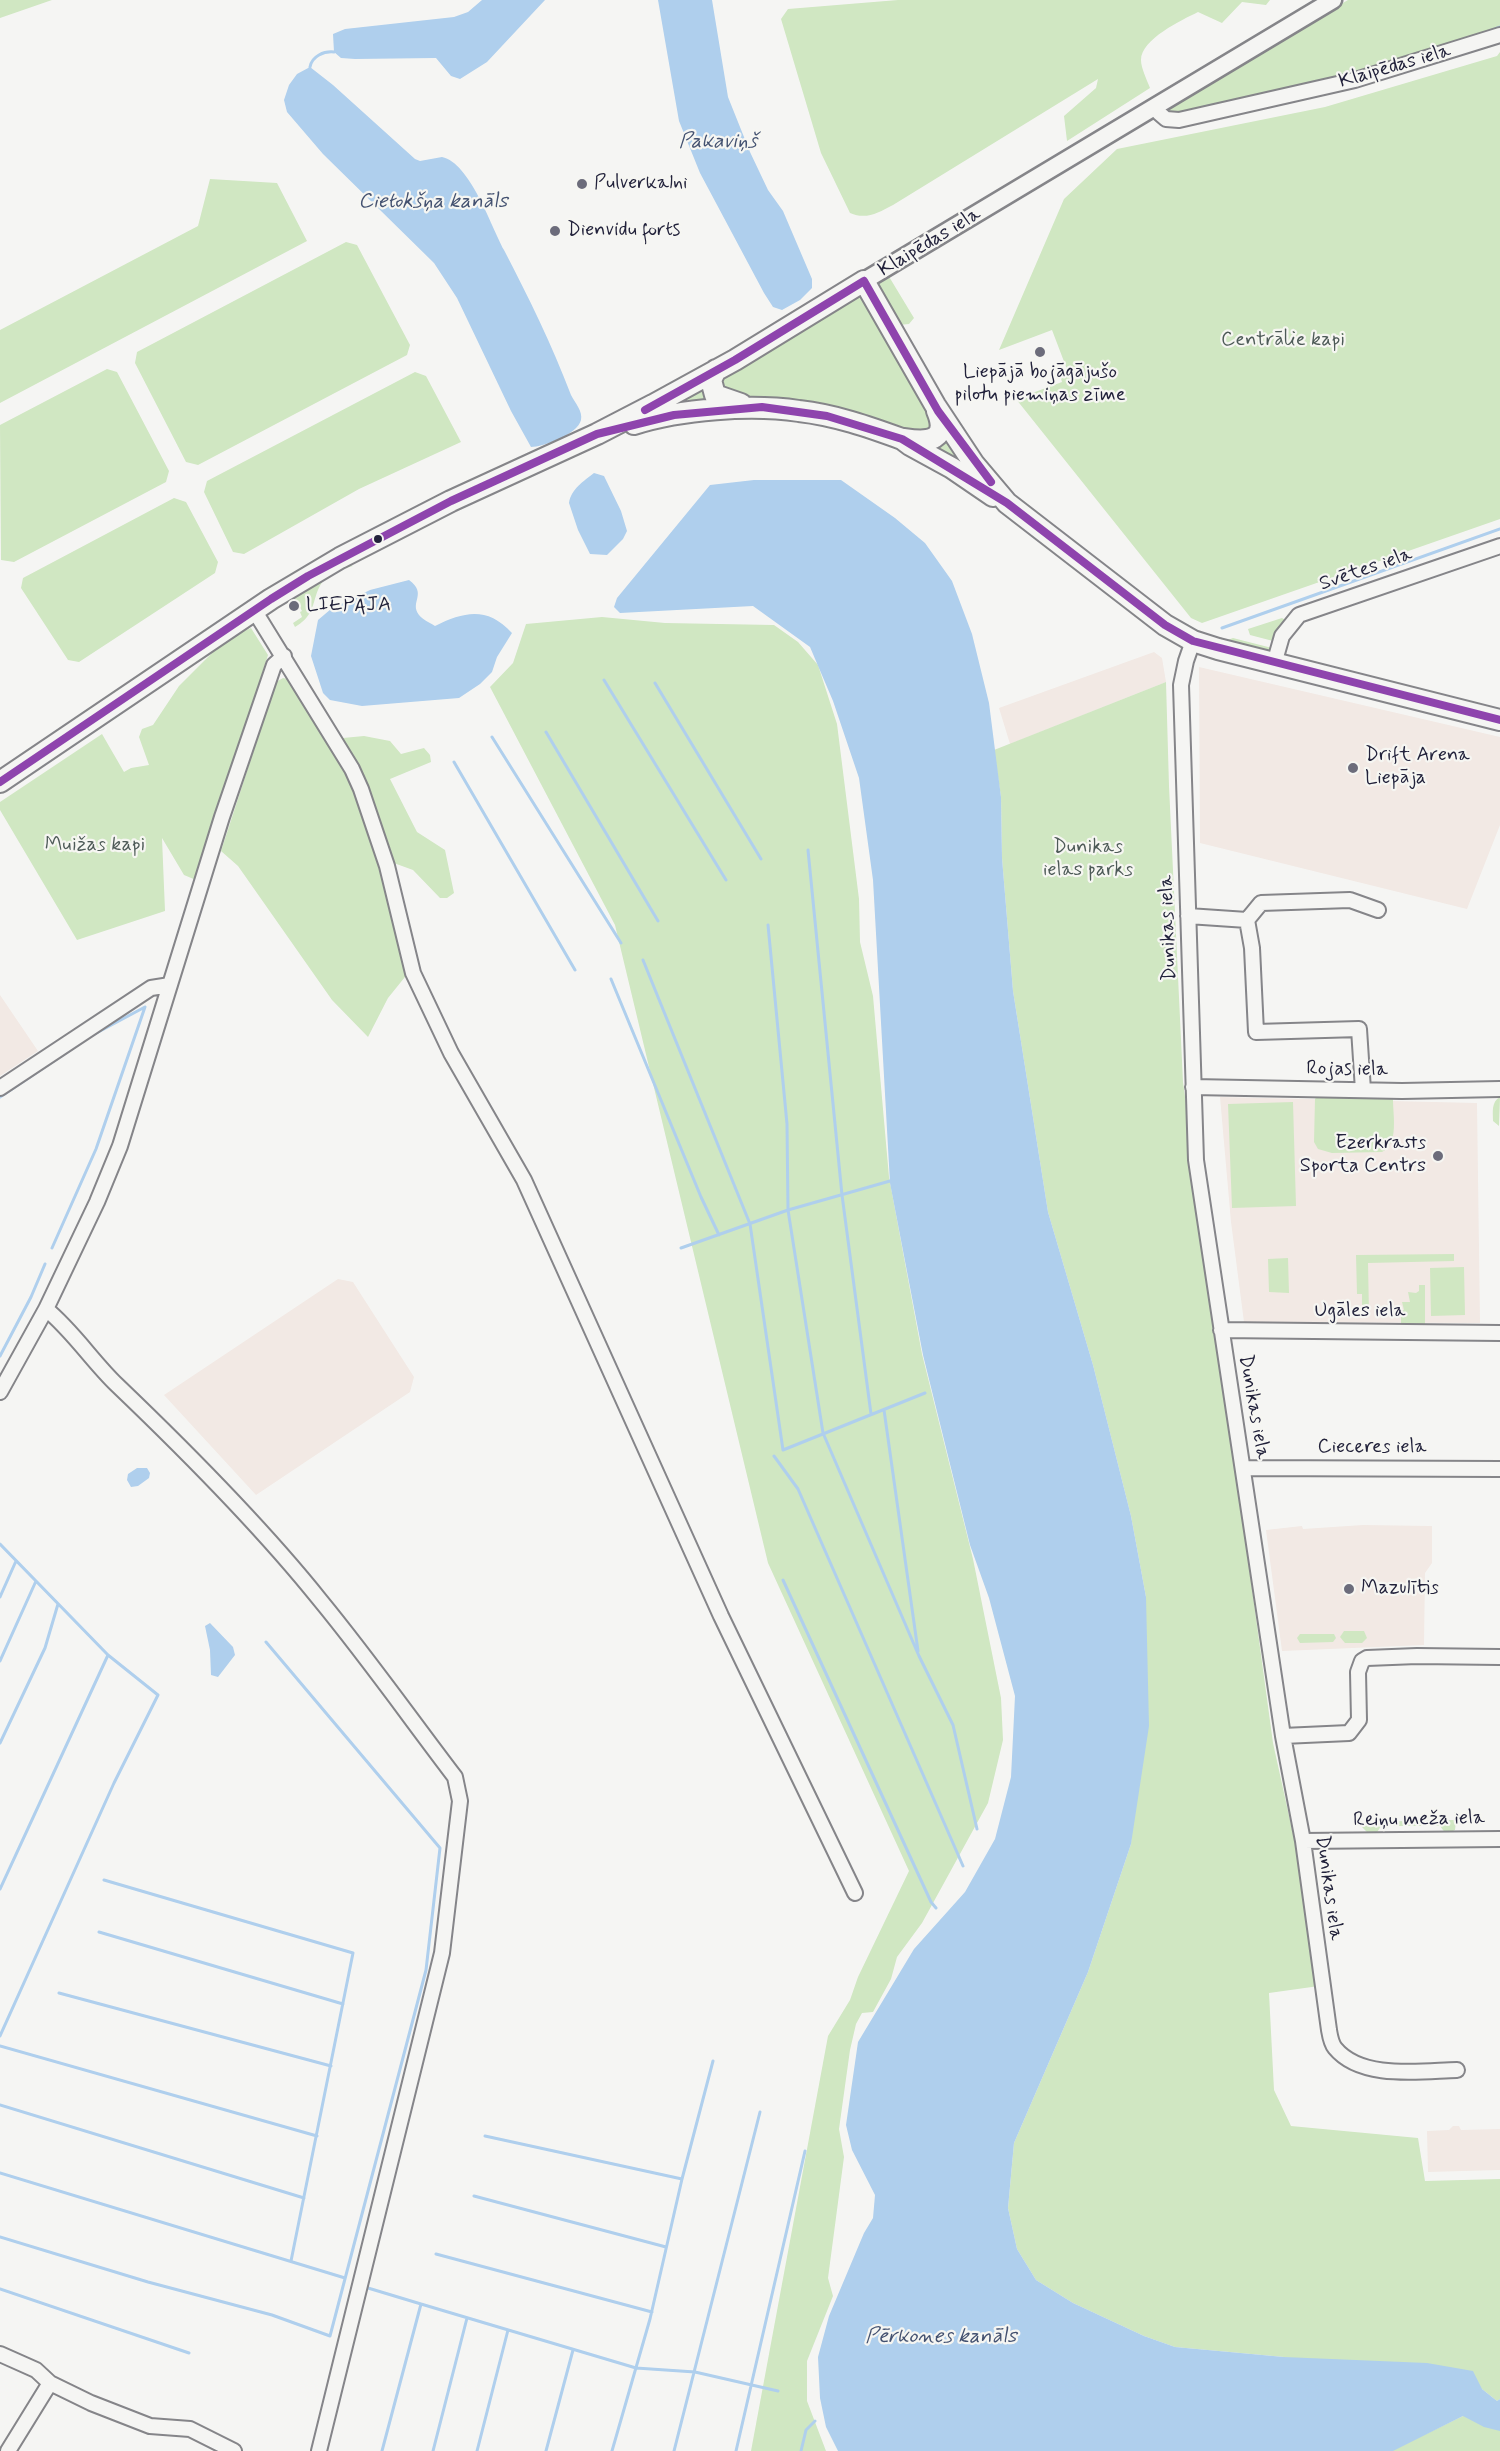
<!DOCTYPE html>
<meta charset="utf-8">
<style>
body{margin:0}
canvas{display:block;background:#f5f5f3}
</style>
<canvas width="1500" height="2451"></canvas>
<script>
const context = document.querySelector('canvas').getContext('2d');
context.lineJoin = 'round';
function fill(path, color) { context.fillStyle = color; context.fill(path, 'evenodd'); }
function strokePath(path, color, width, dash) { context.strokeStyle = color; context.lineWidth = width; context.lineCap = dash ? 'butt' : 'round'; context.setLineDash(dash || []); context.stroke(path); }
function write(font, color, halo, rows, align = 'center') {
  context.font = font + ' Mynerve,sans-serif'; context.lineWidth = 4.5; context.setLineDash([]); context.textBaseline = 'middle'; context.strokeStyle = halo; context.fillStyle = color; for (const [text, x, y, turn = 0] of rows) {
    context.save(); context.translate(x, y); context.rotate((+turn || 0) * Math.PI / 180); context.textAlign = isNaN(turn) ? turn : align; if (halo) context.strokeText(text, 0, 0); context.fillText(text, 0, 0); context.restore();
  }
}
fill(new Path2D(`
 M1154,652l8,6 4,24 -156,62 -11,-36z
 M1199,667l301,70v88l-33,84 -267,-66z
 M0,995l38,56 -38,25z
 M1220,1097l257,6 3,220 -236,-1 -13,-100z
 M338,1279l15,3 61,95 -4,15 -154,103 -92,-100z
 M1363,1525l69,1v37l-7,10 -1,72 -142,6 -16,-121 36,-4 1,3z
 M1453,2126h6l2,4 39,-1v41l-72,2 -1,-41 22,-1z`), '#f2e9e4');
fill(new Path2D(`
 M0,0h52l-52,18z
 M898,0h372l-4,5 -24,-3 -20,21 -24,-11c-16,8 -57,27 -57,48 0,8 6,20 9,28l-83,53 -3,-25 32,-28 2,-9 -205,126c-15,8 -27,15 -43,8l-29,-60 -40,-134 7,-10z
 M1348,0h152v32l-147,47 -183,37 -3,-9z
 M1500,52v467l-298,104 -11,-5 -175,-219 46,-17 -2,-7 8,-3 -16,-42 -53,20 65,-151 53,-50 208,-42 172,-51z
 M210,179l67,4 30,58 -307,162v-73l198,-104z
 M346,242l11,3 53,100 -3,10 -209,110 -12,-3 -51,-99 2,-11z
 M888,275l26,43 -5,6 -10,1 -21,-35 3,-10z
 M852,297l11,1 67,112 1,19 -6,6 -203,-43 -2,-15z
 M107,369l10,3 52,99 -3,11 -152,80 -13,-2 -1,-135z
 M415,372l11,4 35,66 -102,47 -115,65 -11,-2 -29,-60 3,-11z
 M707,383l7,17 -42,6z
 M944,433l13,22 1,3 -24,-11z
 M174,498l12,4 32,60 -3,11 -136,89 -11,-2 -47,-72 2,-10z
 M347,564l6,2c-53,12 -25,43 -58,61l-2,-4 9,-6 -2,-5 2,-1 -7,-12 -11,5 -2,-3z
 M602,617l63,6 109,2 24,17 20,23 19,59 22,175 1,43 13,54 16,181 33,177 51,205 28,139 2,42 -15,63 -66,120 -25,34 -6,22 -18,33 -11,1 -6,11 -6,26 -11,79 5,28 -16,121 5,18 -26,65v40l19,50h-75l77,-415 22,-36 8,-23 51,-106 -141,-308 -153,-638 -125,-238 23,-24 13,-39z
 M1282,618l5,3 -14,20 -23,-6 -2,-6z
 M251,628l17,27 -72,225 -12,-5 -22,-37 3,73 -88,29 -77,-130v-8l102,-68 22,38 7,-4 18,-3 -10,-28 3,-8 11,-4 26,-39 47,-47z
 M1233,638l39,10 -6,4 -41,-11z
 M283,678l10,2 54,89 35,99 27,104 -21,26 -20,39 -36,-37 -94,-134 -17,-15 55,-169z
 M1166,682l3,104 14,296 90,661 24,109 4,7 18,127 -50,7 5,97 17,36 127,12 7,43 75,-2v220l-3,2 -15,-12 -198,-32 -109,-10 -31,-11 -71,-33 -37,-23 -19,-31 -9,-41 6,-65 74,-171 43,-128 15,-247 -15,-81 -38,-151 -45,-153 -35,-221 -11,-133 -1,-61 -7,-47z
 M364,736l26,5 11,13 23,-6 6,7 1,7 -41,17 27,53 28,18 9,43 -7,5h-7l-27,-28 -22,-8 -34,-95 -14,-29z
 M1318,1095l71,1 4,4c0,16 6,44 -11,52l-50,1 -14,-4 -4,-7 1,-43z
 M1500,1097l-1,29 -6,-5c0,-9 -2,-19 7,-24z
 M1293,1102l3,104 -64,2 -4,-104z
 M1454,1254v7l-86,2 1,51h-7v-20h-5l-1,-39z
 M1288,1258l1,35 -20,-1 -1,-33z
 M1464,1267l1,48 -34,1 -1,-48z
 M1419,1285h6v40h-24v-14l3,-1 -2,-8h8l-2,-10 8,1 3,-2z
 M1344,1631h20l3,7 -5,5h-17l-5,-6z
 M1300,1634h34l2,4 -3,4 -33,1 -3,-5z
 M1454,1812l3,1 -2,17 -9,4 -6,-8h-59l-5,8h-7l-7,-7v-5l92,-2z
 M1500,2414v37h-131l59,-18 35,-17z`), '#d0e7c2');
fill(new Path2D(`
 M482,0h63l-58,62 -27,17 -9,-3 -15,-18 -81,1 -14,-1 -7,-6 -1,-18 12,-5 109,-12 14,-5z
 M658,0h54l16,97 22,55 18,38 15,21 29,68v9l-12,12 -18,10 -9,-3 -9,-14 -64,-120 -21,-52z
 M310,67l23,18 82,74 5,2 22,-4c28,6 49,69 62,93 25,48 48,95 67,145 4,8 12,16 10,25 -3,14 -38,27 -50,27l-20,-36 -54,-113 -23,-35 -111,-109 -36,-42 -3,-12 5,-15 8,-11z
 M594,473l10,3 17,35 6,20 -4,8 -16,16 -17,-1 -12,-24 -9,-27c2,-14 15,-22 25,-30z
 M754,480h87l54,38 30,25 27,38 20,53 17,69 12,94 1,61 11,133 35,221 45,153 38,151 15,81 3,129 -18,118 -43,128 -74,171 -6,65 9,41 19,31 37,23 71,33 31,11 109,10 143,6 46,8 9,18 15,12 3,-2v32l-16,-4 -21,-11 -70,35h-555l-12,-24 -6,-29 -2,-41 11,-41 35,-83 9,-15 2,-23 -23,-45 -6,-25 12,-83 56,-93 51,-57 30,-53 16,-62 4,-81 -26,-98 -19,-53 -47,-190 -33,-172 -17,-303 -14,-102 -26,-77 -23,-54 -57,-41 -133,7 -6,-6 3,-9 93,-113z
 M409,580c19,14 0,22 10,35 3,4 11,8 16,11 29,-14 52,-20 77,7l-15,24 -5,15 -12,12 -21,14 -97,8 -32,-6 -7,-7 -12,-37 7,-36 13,-11 39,-19z
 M137,1468h10l3,5 -1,5 -11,8 -7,1 -4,-7 1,-6z
 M210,1623l23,24 2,8 -17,22 -7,-2 -1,-25 -5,-24z`), '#afcfed');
strokePath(new Path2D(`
 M1490,31l10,-4
 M310,67c2,-11 14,-16 24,-15
 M1204,107l30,-6
 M1222,628l278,-99
 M604,680l122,200
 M655,683l106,176
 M546,732l112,189
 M492,737l129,206
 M454,762l121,208
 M808,850l34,345 29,219
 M768,925l19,199 1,86 35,223 96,223 34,69 24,104
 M643,960l107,264 33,226 142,-57
 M611,979l90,218 18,38
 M0,1097l79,-53
 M52,1248l44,-99 49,-142 -58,31
 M681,1248l107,-38 102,-29
 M0,1356l31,-59 14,-33
 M884,1410l34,241
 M774,1456l24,33 165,377
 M0,1544l108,111 50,40 -44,88 -114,253
 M783,1580l148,322 5,6
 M0,1597l16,-36
 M0,1661l36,-80
 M0,1743l45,-95 13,-44
 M104,1880l249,73 -62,308
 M0,1889l108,-234
 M99,1932l244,72
 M59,1993l272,73
 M0,2046l317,90
 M0,2105l304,93
 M485,2136l197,43
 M0,2173l345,105
 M474,2196l192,51
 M0,2237l148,45 124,33 58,21 96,-366 14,-122 -174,-206
 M436,2254l216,58
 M368,2288l53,16
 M0,2289l189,64
 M382,2451l39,-147 215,64 59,4 83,19
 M433,2451l34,-133
 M477,2451l31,-121
 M546,2451l27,-101
 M612,2451l38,-132 32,-140 31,-118
 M674,2451l86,-339
 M736,2451l69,-300
 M801,2451l5,-21 9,-9`), '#afcfed', 3);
const minor = new Path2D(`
 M1157,105l2,8 7,6 13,1 176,-40 145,-45
 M254,610l98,159 9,20 26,77 26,107 38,80 73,127 197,436 134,277
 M1193,641l-7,20 -5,24 15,475 87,576 20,105 26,189c1,6 2,13 6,18 26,32 85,23 122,22
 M1274,664l8,-28 17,-21 201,-69
 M1188,916l59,4 5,28 4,84 103,-3 4,61
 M1247,920l14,-17 89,-3 28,10
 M1193,1087l209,4 98,-2
 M0,1088l151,-100 19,-3
 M46,1309c27,22 46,52 71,76 70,67 143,140 203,215 47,57 90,118 135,177l5,24 -18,152 -123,498
 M1221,1330l279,3
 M0,1392l46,-83 51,-107 23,-56 102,-329 52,-152 10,-9
 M1244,1468l256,1
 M1283,1736l66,-3 10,-13 -1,-48 4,-11 5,-3 50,-2 83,1
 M1303,1841l197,-2
 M0,2354l36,16 14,13 -42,68
 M50,2383l41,20 59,23 40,3 44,22`);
const major = new Path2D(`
 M864,281l469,-281`);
const highway = new Path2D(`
 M716,370l-5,10 4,15 26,9
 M634,424c47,-15 117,-20 165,-13 36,4 70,16 103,28l8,6 42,23 41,28
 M905,439c24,4 44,1 32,-28
 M0,782l271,-183 69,-41 111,-57 146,-67 56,-29 82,-45 129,-79 71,124 39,59 33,39 158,122 28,16 25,8 282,71`);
strokePath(minor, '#858589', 18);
strokePath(major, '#858589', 21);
strokePath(highway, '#858589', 24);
strokePath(minor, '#f5f5f3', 14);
strokePath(major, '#f5f5f3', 16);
strokePath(highway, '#f5f5f3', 20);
strokePath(new Path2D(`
 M864,281l74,130 53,71
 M645,410l90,-50 129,-79
 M0,782l271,-183 37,-23 143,-75 146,-67 77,-19 88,-8 65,9 75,23 105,64 158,122 28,16 307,79`), '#8e44ad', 8);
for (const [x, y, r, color] of [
 [582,184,6,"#6c6c7b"],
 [555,231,6,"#6c6c7b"],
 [1040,352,6,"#6c6c7b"],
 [378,539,5,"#22223b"],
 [294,606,6,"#6c6c7b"],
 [1353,768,6,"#6c6c7b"],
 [1438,1156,6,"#6c6c7b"],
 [1349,1589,6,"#6c6c7b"]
]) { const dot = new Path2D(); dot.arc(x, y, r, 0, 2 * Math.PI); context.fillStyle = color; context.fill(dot); strokePath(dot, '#f6f6f2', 2); }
write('20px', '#22223b', '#f6f6f2', [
 ["Klaipēdas iela",1395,67,-16],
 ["Klaipēdas iela",930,243,-31],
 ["Svētes iela",1366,570,-19],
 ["Dunikas iela",1169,928,-92],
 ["Rojas iela",1347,1070,1],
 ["Ugāles iela",1360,1312],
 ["Dunikas iela",1253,1407,80],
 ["Cieceres iela",1372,1448],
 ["Reiņu meža iela",1419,1820,-1],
 ["Dunikas iela",1328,1888,82]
]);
write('20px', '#22223b', '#f6f6f2', [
 ["Pulverkalni",594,184],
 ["Dienvidu forts",567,231],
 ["Liepājā bojāgājušo",1040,373,"center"],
 ["pilotu piemiņas zīme",1040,396,"center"],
 ["LIEPĀJA",306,606],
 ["Drift Arena",1365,756],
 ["Liepāja",1365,779],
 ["Ezerkrasts",1426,1144,"right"],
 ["Sporta Centrs",1426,1167,"right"],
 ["Mazulītis",1361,1589]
], 'left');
write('20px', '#4d5a57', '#f6f6f2', [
 ["Centrālie kapi",1283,341],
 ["Muižas kapi",95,846],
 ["Dunikas",1088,848],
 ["ielas parks",1088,871]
]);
write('italic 21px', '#435170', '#f6f6f2', [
 ["Pakaviņš",718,143],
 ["Cietokšņa kanāls",433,203],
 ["Pērkones kanāls",941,2338]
]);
</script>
